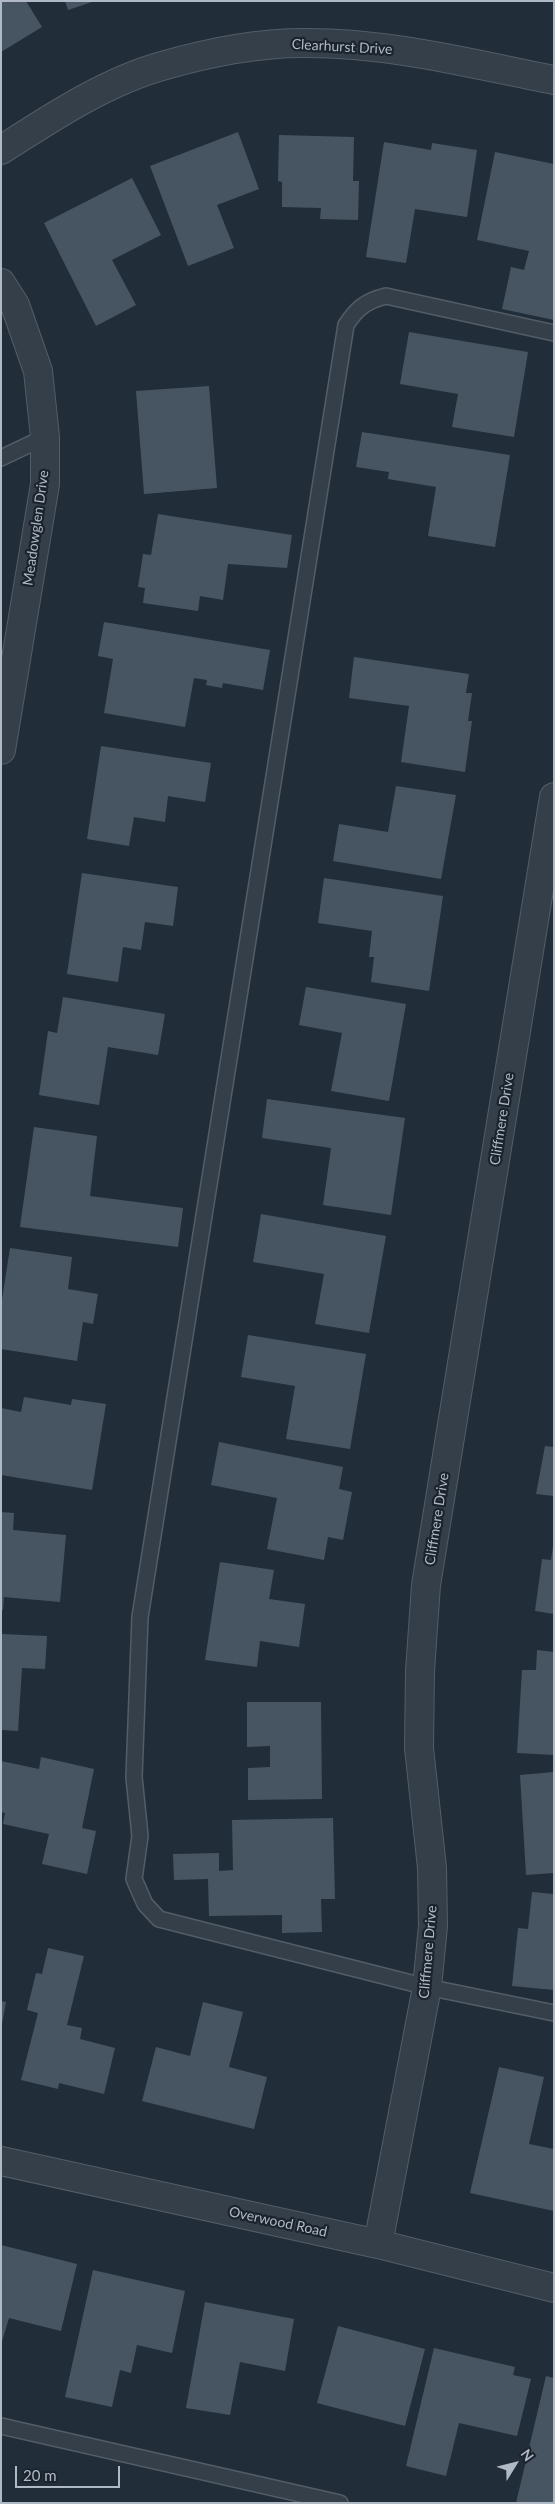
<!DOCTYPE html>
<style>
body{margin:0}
#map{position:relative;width:555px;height:2504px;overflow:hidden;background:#212e39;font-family:Lato,sans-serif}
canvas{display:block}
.frame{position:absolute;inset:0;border:2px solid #b0bac6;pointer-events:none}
.north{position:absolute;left:490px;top:2439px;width:50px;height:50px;-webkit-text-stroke:4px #1b242e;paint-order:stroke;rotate:54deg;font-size:14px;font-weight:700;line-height:20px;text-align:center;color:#b0bac6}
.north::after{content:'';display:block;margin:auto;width:18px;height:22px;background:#b0bac6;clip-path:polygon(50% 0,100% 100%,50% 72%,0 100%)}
.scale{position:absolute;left:15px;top:2466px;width:105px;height:22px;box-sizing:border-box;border:2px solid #b0bac6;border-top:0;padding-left:6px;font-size:15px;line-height:18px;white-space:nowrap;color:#b0bac6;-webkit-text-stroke:4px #1b242e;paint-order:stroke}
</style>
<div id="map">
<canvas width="555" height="2504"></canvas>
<div class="frame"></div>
<div class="north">N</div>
<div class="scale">20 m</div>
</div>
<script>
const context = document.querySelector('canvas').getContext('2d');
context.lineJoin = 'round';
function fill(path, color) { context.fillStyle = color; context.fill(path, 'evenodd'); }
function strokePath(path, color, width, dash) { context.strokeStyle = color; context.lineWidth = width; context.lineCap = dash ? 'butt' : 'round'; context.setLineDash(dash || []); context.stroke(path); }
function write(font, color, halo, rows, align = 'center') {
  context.font = font + ' Lato,sans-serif'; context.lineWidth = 4.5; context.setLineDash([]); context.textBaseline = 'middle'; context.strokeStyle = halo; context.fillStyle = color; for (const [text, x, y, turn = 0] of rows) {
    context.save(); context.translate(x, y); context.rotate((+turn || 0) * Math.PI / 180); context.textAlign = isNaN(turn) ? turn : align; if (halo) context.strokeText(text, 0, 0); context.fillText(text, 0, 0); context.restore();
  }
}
fill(new Path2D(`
 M1,1h25l16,26 -41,25z
 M65,1h27v1l-24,8z
 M238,132l21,57 -42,16 17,43 -46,18 -38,-100z
 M279,135l75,2 -1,44h6l-1,39 -38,-1 1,-11 -39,-1v-25l-4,-1z
 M384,142l47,8 1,-7 45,7 -10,67 -52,-8 -9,54 -40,-6z
 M495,152l59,12v156l-52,-11 9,-42 13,3 5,-19 -52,-11z
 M132,178l29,57 -49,25 24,45 -40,21 -52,-103z
 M409,332l119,20 -14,85 -62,-10 6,-33 -58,-10z
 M209,386l8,102 -73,6 -8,-103z
 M362,432l148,23 -15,92 -67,-11 8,-49 -48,-8 1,-7 -33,-5z
 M158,514l134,21 -5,33 -59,-4 -5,36 -23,-4 -2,15 -55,-8 2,-15 -7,-1 5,-33 8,1z
 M104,622l166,28 -7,40 -40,-7 -1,5 -16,-3 1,-5 -13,-2 -9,49 -81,-14 9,-54 -15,-3z
 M354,657l115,17 -3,19h6l-4,28h4l-7,51 -64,-10 8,-56 -60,-8z
 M101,746l110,17 -6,39 -37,-6 -3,26 -31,-5 -5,29 -42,-7z
 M396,786l60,9 -15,84 -108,-18 6,-37 49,8z
 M82,873l96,14 -5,39 -28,-4 -4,28 -18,-3 -5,35 -51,-8z
 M324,878l119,18 -14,95 -58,-9 3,-25h-5l3,-26 -54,-8z
 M306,987l100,17 -17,97 -58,-10 11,-58 -43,-8z
 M63,997l102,17 -7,41 -50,-8 -9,58 -60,-10 9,-64 9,2z
 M267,1099l138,19 -14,97 -68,-10 8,-57 -69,-10z
 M34,1127l63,9 -7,60 93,12 -5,39 -158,-20z
 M261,1214l125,22 -17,97 -54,-9 9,-50 -71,-12z
 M10,1248l62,9 -4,32 30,5 -5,30 -10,-2 -6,39 -76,-12v-43z
 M248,1335l118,19 -16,95 -64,-10 9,-53 -54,-9z
 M24,1397l47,8 1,-6 34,5 -14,86 -91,-15v-67l20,4z
 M219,1442l124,25 -4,22 13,3 -9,48 -15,-3 -4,23 -57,-11 10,-51 -66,-13z
 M545,1446l9,1v49l-18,-2z
 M1,1512l13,1 -1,17 53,5 -6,67 -56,-5 -1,13h-2z
 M553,1546h1v68l-19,-3 7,-52 9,1z
 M220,1562l54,8 -5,29 36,5 -6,43 -39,-6 -3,26 -52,-7z
 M1,1634l46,2 -2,33 -23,-1 -4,63 -17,-1z
 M537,1650l17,2v103l-37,-2 5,-83h14z
 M247,1702h74l1,97 -74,1v-32l22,-1v-21l-23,1z
 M41,1757l53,12 -12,59 14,3 -9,43 -45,-10 7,-30 -46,-10 2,-11 -4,-1v-51l38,8z
 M554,1772v101l-28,2 -6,-100z
 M333,1818l2,81h-14l1,33 -40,1v-18l-73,1 -1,-37 -34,1 -1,-26 46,-1v18l14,-1 -1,-50z
 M532,1892l22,2v96l-42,-4 6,-58 10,1z
 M48,1948l36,8 -17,69 15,3 -2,11 35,9 -11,46 -45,-11 -1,6 -37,-9 17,-67 -11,-3 9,-37 6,1z
 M1,2001l5,1 -4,22h-1z
 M203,2002l40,10 -14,55 38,10 -13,52 -112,-28 14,-54 34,9z
 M499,2067l45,10 -15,67 25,5v62l-84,-18z
 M1,2245l76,19 -16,67 -52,-13 -8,27z
 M93,2270l92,21 -13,62 -35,-8 -6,28 -11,-3 -8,37 -47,-10z
 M205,2302l89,17 -9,52 -45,-9 -10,53 -44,-7z
 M338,2326l87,23 -20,77 -88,-23z
 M434,2348l81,19 -2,8 18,4 -14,57 -58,-13 -13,53 -40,-10z
 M546,2376l8,2v125h-38z`), '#475563');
const lane = new Path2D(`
 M554,333l-168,-37c-20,5 -29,12 -40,29l-206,1292 -6,160 6,59 -6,43 11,25 14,15 268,68 127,26
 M1,458l44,-21
 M1,2426l339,77`);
const street = new Path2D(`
 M1,150c50,-32 104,-68 161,-84 45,-13 94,-23 141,-23 84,-1 169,21 251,37
 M1,283l14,22 23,66 7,66v47l-44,266
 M1,2161l377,83 176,44
 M378,2244l49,-257 6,-61 -1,-58 -13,-120 1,-77 6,-86 128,-788`);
strokePath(lane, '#535d67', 18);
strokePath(street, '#535d67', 30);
strokePath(lane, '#353f4a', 15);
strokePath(street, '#353f4a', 28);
write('14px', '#b0bac6', '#1b242e', [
 ["Clearhurst Drive",342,47,3],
 ["Meadowglen Drive",36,528,-82],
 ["Cliffmere Drive",502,1119,-81],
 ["Cliffmere Drive",437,1519,-81],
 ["Cliffmere Drive",428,1952,-85],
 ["Overwood Road",278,2222,12]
]);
</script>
